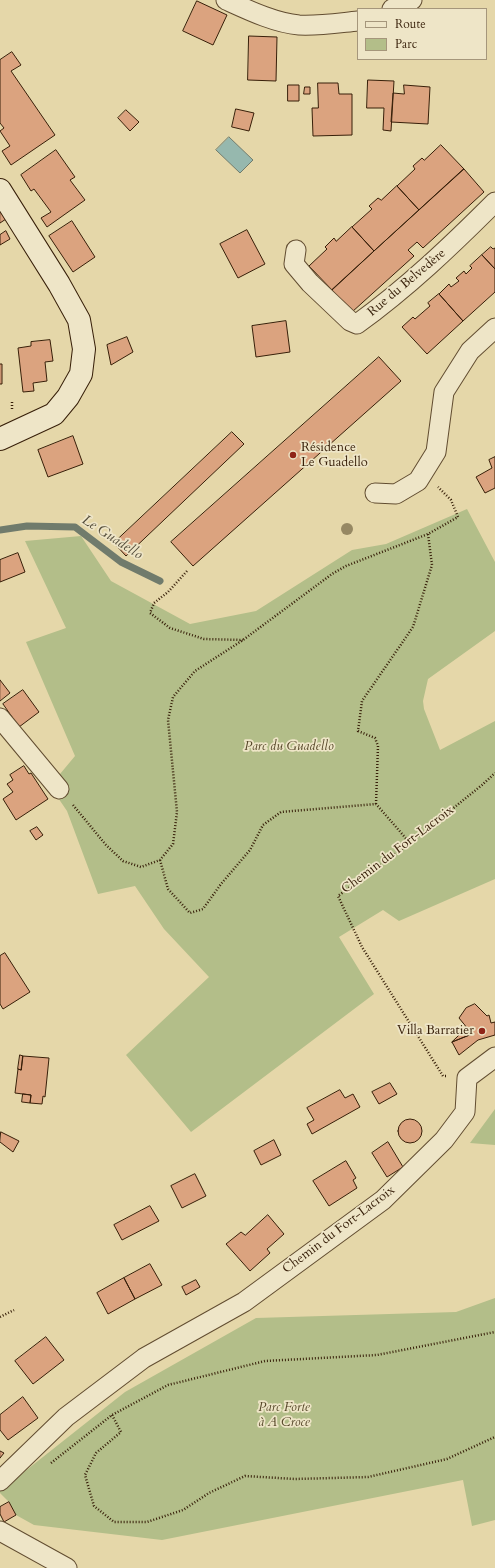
<!DOCTYPE html>
<meta charset="utf-8">
<style>
body{margin:0}
#map{position:relative;width:495px;height:1568px;overflow:hidden;background:#e5d7a9;font-family:Cardo,serif}
canvas{display:block}
.legend{position:absolute;left:357px;top:8px;width:130px;height:52px;box-sizing:border-box;background:#eee5c7;border:1px solid #a5967b;margin:0;padding:5px 7px;list-style:none;font-size:12px;color:#371f09}
.legend li{display:flex;align-items:center;gap:8px;height:20px}
.legend b{width:20px;border:1px solid #a5967b}
</style>
<div id="map">
<canvas width="495" height="1568"></canvas>
<ul class="legend">
<li><b style="height:5px;background:#eee5c7"></b>Route</li>
<li><b style="height:11px;background:#b3be89"></b>Parc</li>
</ul>
</div>
<script>
const context = document.querySelector('canvas').getContext('2d');
context.lineJoin = 'round';
function fill(path, color) { context.fillStyle = color; context.fill(path, 'evenodd'); }
function strokePath(path, color, width, dash) { context.strokeStyle = color; context.lineWidth = width; context.lineCap = dash ? 'butt' : 'round'; context.setLineDash(dash || []); context.stroke(path); }
function write(font, color, halo, rows, align = 'center') {
  context.font = font + ' Cardo,serif'; context.lineWidth = 3.5; context.setLineDash([]); context.textBaseline = 'middle'; context.strokeStyle = halo; context.fillStyle = color; for (const [text, x, y, turn = 0] of rows) {
    context.save(); context.translate(x, y); context.rotate((+turn || 0) * Math.PI / 180); context.textAlign = isNaN(turn) ? turn : align; if (halo) context.strokeText(text, 0, 0); context.fillText(text, 0, 0); context.restore();
  }
}
fill(new Path2D(`
 M467,509l28,53v69l-67,48 -5,22 1,8 16,41 55,-29v158l-96,42 -16,-11 -44,27 35,57 -183,138 -65,-77 83,-78 -45,-48 -29,-43 -37,8 -31,-83 -17,-25 25,-30 -49,-114 40,-14 -41,-87 56,-5 30,45 79,43 66,-13 96,-61 34,-6z
 M495,1109v36l-25,-2z
 M495,1298v222l-23,6 -9,-46 -301,60 -128,-15 -18,-10 -7,-13 -9,-9v-2l125,-99 131,-74 200,-6z`), '#b3be89');
const water = new Path2D(`
 M229,137l24,23 -13,13 -24,-23z`);
fill(water, '#96b8ae');
strokePath(water, '#707b6c', 1);
strokePath(new Path2D(`
 M0,530l27,-4 48,1 46,35 39,19`), '#707b6c', 7);
const building = new Path2D(`
 M197,1l30,14 -14,30 -30,-14z
 M249,36l28,1 -1,44 -28,-1z
 M12,52l9,13 -10,6 44,64 -44,30 -9,-14 8,-5 -10,-15 4,-3 -4,-5v-63z
 M368,80l26,1 -3,50 -8,-1 1,-22h-17z
 M318,83h20l1,11h13v41l-39,1 -1,-28h6z
 M288,85h11v16h-11z
 M404,85l26,2 -2,37 -37,-2 2,-29 11,1z
 M305,87h5v7h-6z
 M236,109l18,4 -5,18 -17,-4z
 M126,110l13,12 -9,9 -12,-13z
 M441,145l23,24 -45,41 -22,-24 18,-17 -2,-3 9,-8 2,2z
 M56,150l19,27 -5,3 15,20 -38,27 -6,-9 10,-6 -17,-23 -3,2 -10,-16z
 M464,169l20,23 -61,56 -6,-6 -9,8 6,6 -62,56 -20,-22z
 M397,186l22,24 -45,41 -22,-24 20,-18 -3,-3 9,-8 3,2z
 M0,210l6,9 -6,4z
 M72,221l23,36 -22,15 -24,-36z
 M352,227l22,24 -42,39 -23,-24 18,-17 -2,-2 9,-9 2,3z
 M247,230l18,34 -27,14 -18,-34z
 M6,231l4,8 -10,6v-10z
 M491,247l2,2 2,-1v21l-13,-14z
 M482,255l13,14v23l-32,29 -24,-27 10,-10 2,3 8,-6 -3,-3 8,-7 2,3 6,-6 -2,-2z
 M439,294l24,27 -36,33 -25,-27 11,-10 2,2 15,-13 -2,-3z
 M286,321l4,31 -34,5 -4,-31z
 M127,337l6,15 -22,13 -4,-20z
 M50,340l3,21 -8,1 2,19 -14,2 1,8 -11,1 -5,-44 13,-2v-4z
 M379,357l22,24 -208,185 -22,-24z
 M0,364h2v20h-2z
 M232,432l12,12 -118,112 -12,-13z
 M73,436l10,28 -35,13 -10,-27z
 M495,457v31l-10,5 -9,-16 16,-9 -3,-8z
 M18,553l7,19 -25,10v-22z
 M0,680l10,13 -10,8z
 M23,690l16,22 -20,15 -16,-23z
 M24,766l5,8 2,-1 17,26 -32,21 -13,-21 10,-7 -6,-8 6,-4 -3,-5z
 M37,827l6,8 -7,5 -6,-9z
 M5,953l25,39 -27,17 -3,-5v-48z
 M475,1004l12,12 2,-1 2,8 4,-1v13l-17,5 -19,15 -7,-13 20,-8 -13,-16 7,-10z
 M467,1028l5,6 -20,8z
 M20,1055l3,1 -2,14 -3,-1z
 M23,1056l26,2 -4,39 -2,-1 -1,8 -12,-1 1,-8 -16,-2 3,-24 3,1z
 M390,1083l7,11 -18,10 -7,-12z
 M340,1090l5,8 8,-4 7,13 -48,27 -5,-10 7,-4 -7,-12z
 M23,1094l8,1 -1,8 -8,-1z
 M398 1131a12 12 0 1 1 24 0a12 12 0 1 1-24 0Z
 M1,1132l18,9 -6,11 -13,-10z
 M274,1140l7,15 -20,10 -7,-14z
 M388,1142l15,25 -16,10 -15,-24z
 M346,1161l10,17 -3,2 4,8 -28,18 -16,-25z
 M195,1174l11,22 -24,12 -11,-22z
 M150,1206l9,15 -37,19 -8,-15z
 M268,1215l16,19 -17,15 3,4 -20,18 -24,-27 15,-12 4,3z
 M150,1264l12,21 -27,14 -11,-21z
 M124,1278l11,21 -27,15 -11,-21z
 M196,1280l4,7 -14,8 -4,-8z
 M46,1337l18,23 -31,24 -18,-23z
 M23,1397l15,21 -30,22 -8,-10v-15z
 M0,1451l4,2 -4,5z
 M9,1502l7,13 -12,7 -4,-8v-7z`);
fill(building, '#dba37f');
strokePath(building, '#371f09', 1);
const street = new Path2D(`
 M226,0c22,10 49,23 73,25 20,1 39,-2 59,-4
 M392,9l20,-9
 M296,250l-2,14 16,19 40,38 7,3c50,-36 95,-79 138,-122
 M375,493l21,1 22,-13 18,-29 8,-60 26,-41 25,-23
 M0,718l59,71
 M0,1481l66,-64 78,-59 100,-56 139,-102 61,-60 21,-28 2,-34 28,-21
 M0,1531l67,37`);
const secondary = new Path2D(`
 M0,190l59,94 20,36 5,29 -3,25 -13,23 -14,17 -54,25`);
strokePath(street, '#624d31', 21);
strokePath(secondary, '#371f09', 24);
strokePath(new Path2D(`
 M12,409v-7
 M187,571l-19,21 -14,11 -4,10 20,15 34,11 39,1
 M376,804l2,-58 -3,-8 -17,-7 4,-30 51,-74 19,-62 -4,-31
 M73,805l33,40 17,16 18,6 19,-7 13,-16 4,-32 -9,-92 5,-23 22,-26 48,-31 89,-66 14,-8 82,-32 30,-17 -7,-17 -13,-13
 M160,860l8,29 22,24 13,-4 18,-25 29,-34 13,-25 18,-13 95,-8 34,39
 M446,1076h-3l-81,-129 -24,-51 72,-53 72,-58 13,-12
 M0,1317l14,-7
 M112,1415l9,17 -25,21 -11,22 9,31 20,16h33l36,-12 26,-17 36,-17 50,3 73,-2 79,-18 48,-22
 M51,1463l61,-48 56,-30 97,-24 112,-6 118,-23`), '#371f09', 2.5, [1, 2]);
strokePath(street, '#eee5c7', 19);
strokePath(secondary, '#eee5c7', 22);
context.fillStyle = '#968863';
for (const [x, y] of [
 [347,529]
]) { context.beginPath(); context.arc(x, y, 6, 0, 2 * Math.PI); context.fill(); }
for (const [x, y, r, color] of [
 [293,455,4,"#8f2418"],
 [482,1031,4,"#8f2418"]
]) { const dot = new Path2D(); dot.arc(x, y, r, 0, 2 * Math.PI); context.fillStyle = color; context.fill(dot); strokePath(dot, '#eee5c7', 1.5); }
write('13px', '#371f09', '#eee5c7', [
 ["Rue du Belvedère",407,283,-40],
 ["Chemin du Fort-Lacroix",398,850,-37],
 ["Chemin du Fort-Lacroix",339,1230,-37]
]);
write('13px', '#371f09', '#eee5c7', [
 ["Résidence",301,448],
 ["Le Guadello",301,463],
 ["Villa Barratier",474,1031,"right"]
], 'left');
write('italic 13px', '#564729', '#eee5c7', [
 ["Parc du Guadello",289,747],
 ["Parc Forte",284,1408],
 ["à A Croce",284,1423]
]);
write('italic 14px', '#544d3b', '#eee5c7', [
 ["Le Guadello",112,538,33]
]);
</script>
